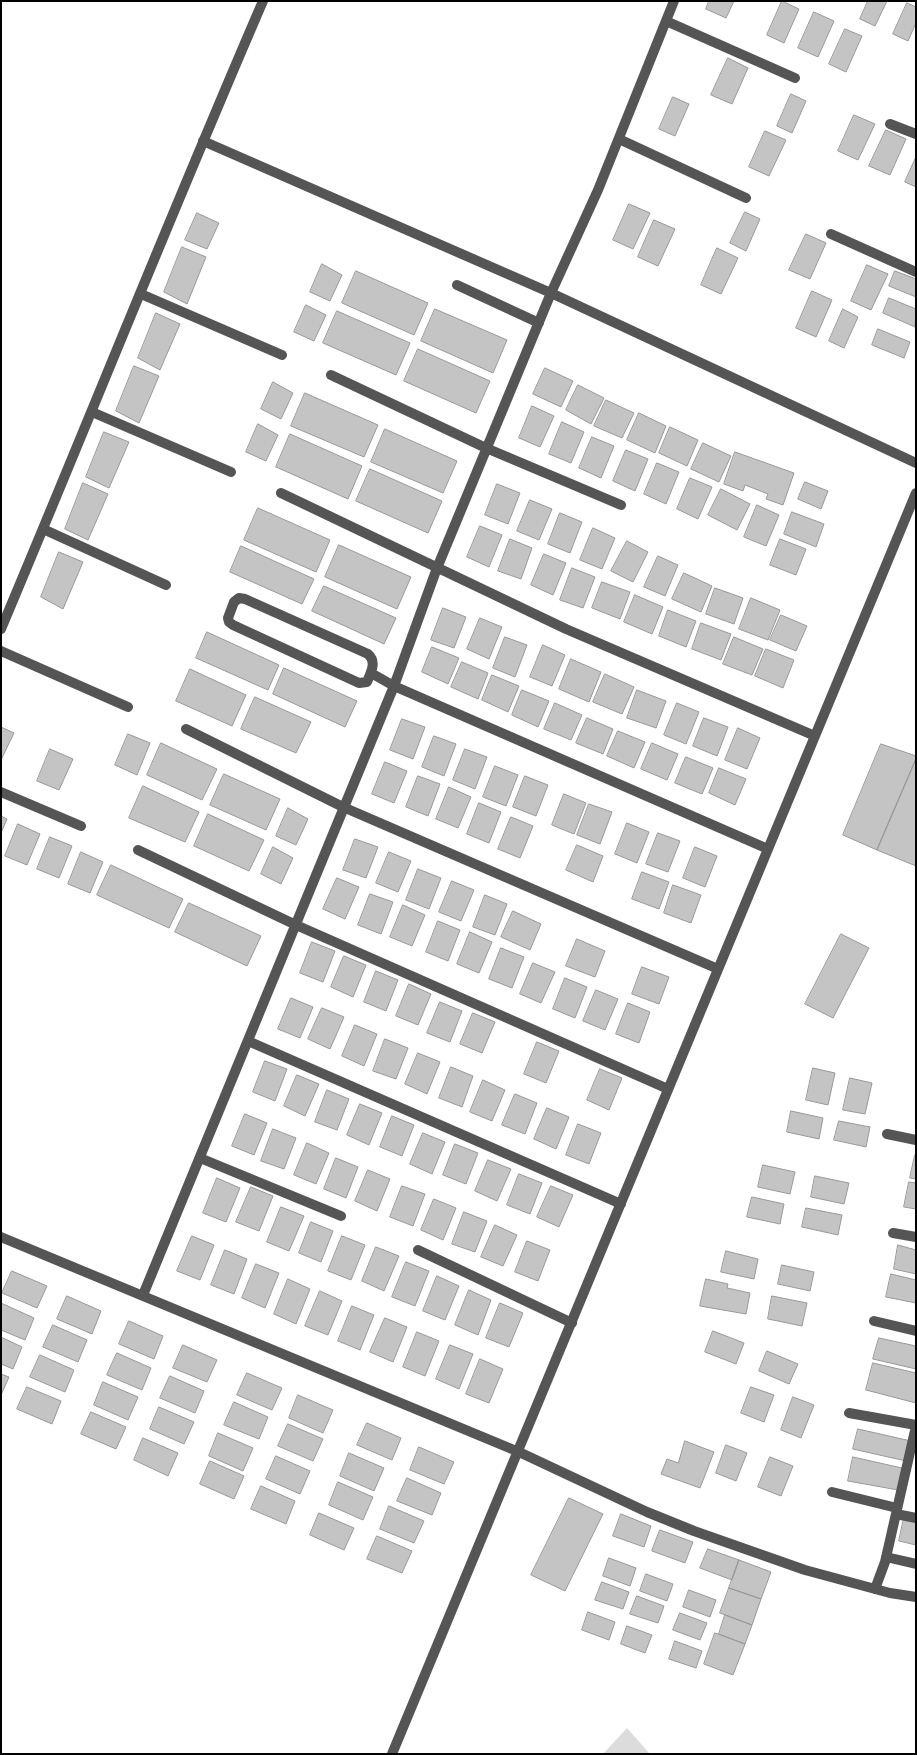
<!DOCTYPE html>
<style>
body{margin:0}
#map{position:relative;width:917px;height:1755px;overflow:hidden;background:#fff;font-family:"Space Grotesk",sans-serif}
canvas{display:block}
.frame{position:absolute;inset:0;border:2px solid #000;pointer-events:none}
</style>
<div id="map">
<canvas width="917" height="1755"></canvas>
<div class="frame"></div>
</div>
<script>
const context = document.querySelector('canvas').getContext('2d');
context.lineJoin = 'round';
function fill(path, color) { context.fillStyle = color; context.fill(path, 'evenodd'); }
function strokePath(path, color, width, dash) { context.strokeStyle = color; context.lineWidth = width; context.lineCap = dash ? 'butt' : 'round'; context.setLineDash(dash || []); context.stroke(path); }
fill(new Path2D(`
 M627,1728l23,26h-47z`), '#dcdcdc');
const building = new Path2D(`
 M709,1h25l-8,17 -20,-9z
 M782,1l17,8 -15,34 -17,-8z
 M868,1h19l-12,25 -15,-7z
 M907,3l9,4v16l-8,18 -15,-7z
 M814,12l20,9 -16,36 -20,-9z
 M845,29l17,7 -16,36 -17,-8z
 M728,58l20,10 -16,36 -21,-9z
 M791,94l15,7 -14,32 -15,-7z
 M673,97l16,7 -14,32 -16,-7z
 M854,115l21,9 -17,36 -20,-9z
 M886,130l20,9 -16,36 -21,-9z
 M765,131l21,9 -17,36 -20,-9z
 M916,157v30l-11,-5z
 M629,204l21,9 -17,36 -20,-9z
 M745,212l15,7 -14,32 -16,-8z
 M197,213l22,10 -12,26 -22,-9z
 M654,220l21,9 -17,37 -20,-9z
 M806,234l20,9 -16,36 -21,-9z
 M182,247l24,10 -19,47 -23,-12z
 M717,248l21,10 -17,36 -20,-9z
 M322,264l20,11 -12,26 -20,-9z
 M867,265l21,9 -17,36 -20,-9z
 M356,271l72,32 -14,32 -72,-32z
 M895,271l21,8v18l-27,-11z
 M812,291l20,9 -16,37 -20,-9z
 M889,298l27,11 -1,18 -32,-14z
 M306,305l20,10 -12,26 -20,-9z
 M435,309l72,31 -14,33 -72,-32z
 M843,309l15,8 -14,31 -15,-7z
 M337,311l73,32 -14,32 -73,-32z
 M156,313l24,11 -20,46 -22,-12z
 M878,329l32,13 -6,16 -32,-13z
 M418,349l72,32 -14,32 -72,-32z
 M134,366l25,10 -20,47 -23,-12z
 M545,368l28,13 -12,26 -28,-13z
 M273,382l20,11 -12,26 -20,-10z
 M578,385l26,13 -13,26 -25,-14z
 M305,393l73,32 -14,32 -73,-31z
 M606,400l28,13 -12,25 -28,-12z
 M532,406l22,10 -14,31 -21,-9z
 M639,413l27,13 -11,27 -28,-13z
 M562,422l22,10 -13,31 -22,-9z
 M258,424l20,11 -12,26 -20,-9z
 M670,427l28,13 -11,26 -28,-13z
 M385,429l72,32 -14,32 -72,-31z
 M104,432l25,10 -20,46 -23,-11z
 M290,434l72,32 -14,33 -72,-32z
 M592,437l22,9 -13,32 -22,-10z
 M703,443l28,13 -12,26 -28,-13z
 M626,450l22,9 -13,32 -22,-10z
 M735,452l59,21 -11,32 -17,-6 2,-5 -23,-9 -2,6 -19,-7z
 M657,463l22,9 -13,32 -22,-10z
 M370,469l72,32 -14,32 -72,-32z
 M690,478l22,9 -14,32 -21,-10z
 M805,482l23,9 -7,18 -23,-10z
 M83,483l25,11 -20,46 -23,-11z
 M497,484l23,9 -12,31 -23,-9z
 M721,489l29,15 -13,26 -29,-15z
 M530,500l22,9 -13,31 -22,-9z
 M757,505l22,10 -13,31 -22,-9z
 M258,508l72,32 -14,32 -72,-32z
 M792,512l32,12 -8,23 -32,-13z
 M560,513l22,9 -12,31 -22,-9z
 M480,526l22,9 -13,32 -22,-10z
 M593,528l22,10 -13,31 -22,-9z
 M510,539l22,9 -11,31 -23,-8z
 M780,539l26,10 -10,26 -26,-10z
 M627,541l21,11 -15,30 -22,-11z
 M339,545l72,32 -14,32 -72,-32z
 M241,546l73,33 -12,25 -72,-32z
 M59,552l24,10 -20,47 -22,-12z
 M544,554l22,9 -13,32 -22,-10z
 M658,556l20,9 -13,31 -21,-9z
 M572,568l23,9 -12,31 -23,-8z
 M684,573l28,13 -11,26 -29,-13z
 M602,582l28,10 -10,27 -28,-11z
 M324,586l72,32 -12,26 -72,-33z
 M715,588l28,10 -9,26 -28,-10z
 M635,595l28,12 -11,27 -28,-12z
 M751,598l29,12 -12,30 -29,-11z
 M443,608l23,9 -12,31 -23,-8z
 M668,610l28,11 -10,26 -27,-11z
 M781,615l26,11 -11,25 -26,-11z
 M480,618l22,9 -13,32 -22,-10z
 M701,623l30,11 -10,26 -29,-11z
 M207,632l72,33 -11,25 -72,-32z
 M505,637l22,8 -12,32 -22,-9z
 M734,637l29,12 -11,26 -29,-11z
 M543,645l22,10 -13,31 -22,-9z
 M432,647l27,11 -11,26 -26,-12z
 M766,649l28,11 -11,28 -28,-12z
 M571,659l30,13 -12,30 -30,-13z
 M462,662l26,11 -10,26 -27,-12z
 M284,668l73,33 -12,26 -72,-33z
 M190,669l56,26 -14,31 -56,-25z
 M605,674l29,13 -12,27 -29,-12z
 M492,675l27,11 -11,26 -26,-12z
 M522,690l27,11 -11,26 -26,-12z
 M637,690l29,11 -10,27 -29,-10z
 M255,697l56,25 -15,31 -55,-24z
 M555,703l27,12 -11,25 -27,-11z
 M677,703l22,9 -13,32 -22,-9z
 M587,718l26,11 -10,25 -27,-11z
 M704,718l24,9 -11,29 -24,-10z
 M402,719l23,8 -12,32 -23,-9z
 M1,727l13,6 -13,27z
 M738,728l22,10 -13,31 -22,-9z
 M618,731l27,11 -11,26 -27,-12z
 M128,734l22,9 -13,32 -22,-10z
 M434,736l22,8 -12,32 -22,-9z
 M161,743l56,26 -15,31 -55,-25z
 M652,743l26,11 -11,26 -26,-11z
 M881,744l35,12v3l-39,91 -34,-15z
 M50,749l23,10 -14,31 -22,-9z
 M465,749l22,8 -12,32 -22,-9z
 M686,757l27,11 -11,26 -27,-11z
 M916,759v107l-39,-16z
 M385,762l22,9 -13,32 -22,-9z
 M495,766l23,9 -12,31 -23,-9z
 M719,768l27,11 -11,26 -26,-12z
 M224,774l56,25 -14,31 -56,-25z
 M418,776l22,8 -12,32 -22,-9z
 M525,776l23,9 -12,31 -23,-9z
 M143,786l56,26 -14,30 -56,-24z
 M449,787l22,10 -13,31 -22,-9z
 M564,794l22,9 -12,31 -22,-9z
 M479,803l22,9 -12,31 -22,-9z
 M589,804l23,8 -12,32 -23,-9z
 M288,808l20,11 -12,26 -20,-9z
 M208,814l56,26 -15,31 -55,-25z
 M1,816l6,3 -6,14z
 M511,817l22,9 -13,32 -22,-9z
 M627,823l22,9 -12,31 -22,-9z
 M18,824l22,10 -13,31 -22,-9z
 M658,833l22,8 -12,31 -22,-8z
 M50,837l22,9 -13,32 -22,-9z
 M355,839l23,8 -12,31 -23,-8z
 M577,845l26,11 -10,26 -27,-12z
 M273,847l20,11 -12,26 -20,-10z
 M695,847l22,9 -12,31 -22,-9z
 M81,852l22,10 -13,31 -22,-9z
 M389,852l22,9 -13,31 -22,-9z
 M111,865l72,34 -14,29 -72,-33z
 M418,869l23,9 -12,31 -23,-9z
 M642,872l27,10 -10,27 -27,-10z
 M337,878l22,9 -14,32 -22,-10z
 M452,881l22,9 -13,31 -22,-9z
 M673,885l28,10 -10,28 -27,-10z
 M370,894l23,8 -12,32 -23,-9z
 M485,895l22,9 -12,31 -22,-8z
 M189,903l72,33 -14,30 -72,-34z
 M403,905l22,10 -13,31 -22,-9z
 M513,911l28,13 -11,26 -29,-13z
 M438,921l22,9 -12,31 -22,-9z
 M470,932l22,10 -13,31 -22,-9z
 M841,934l28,14 -36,70 -28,-14z
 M577,939l28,12 -10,26 -29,-11z
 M312,942l23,9 -12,31 -23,-9z
 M501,948l23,9 -12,31 -23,-9z
 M344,956l22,9 -13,32 -22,-10z
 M533,963l22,9 -14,31 -21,-9z
 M642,967l27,10 -10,27 -27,-10z
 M376,971l22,9 -12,31 -22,-9z
 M565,978l22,9 -12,31 -22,-9z
 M409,984l22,10 -13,31 -22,-9z
 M596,990l22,9 -13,31 -22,-9z
 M291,998l22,9 -13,31 -22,-9z
 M440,1002l22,9 -12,31 -23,-9z
 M628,1003l22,9 -11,31 -23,-9z
 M322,1008l22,9 -14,32 -22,-10z
 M473,1013l22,9 -13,31 -22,-9z
 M355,1025l22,9 -13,32 -22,-10z
 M385,1039l23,9 -12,31 -23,-8z
 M537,1042l22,9 -13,32 -22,-9z
 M418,1053l22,9 -13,32 -22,-10z
 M265,1061l22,8 -12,32 -22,-9z
 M451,1067l22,9 -11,31 -23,-9z
 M813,1068l22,5 -7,32 -22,-5z
 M600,1069l22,9 -13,32 -22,-10z
 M297,1075l22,9 -14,32 -21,-10z
 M850,1078l22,5 -7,31 -22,-4z
 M483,1080l22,10 -13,31 -22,-9z
 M327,1090l22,9 -12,31 -22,-8z
 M515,1094l22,9 -12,31 -23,-9z
 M360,1104l22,9 -13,32 -22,-10z
 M547,1108l22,9 -13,32 -22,-10z
 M791,1111l32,7 -4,21 -32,-7z
 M245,1114l22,9 -13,32 -22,-9z
 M392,1116l22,9 -12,31 -22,-9z
 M839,1121l31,6 -4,20 -32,-7z
 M578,1124l23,9 -12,31 -23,-9z
 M273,1129l23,9 -12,31 -23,-8z
 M423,1133l22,9 -13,32 -22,-10z
 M307,1143l22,10 -13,31 -22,-9z
 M455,1144l23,9 -12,31 -23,-9z
 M915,1155h1v24l-6,-1z
 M336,1158l22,9 -12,31 -22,-9z
 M488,1160l23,9 -14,32 -22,-10z
 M763,1165l32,7 -5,22 -32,-7z
 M368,1170l22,9 -13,32 -22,-10z
 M519,1174l23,9 -12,31 -23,-9z
 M815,1176l34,7 -5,21 -33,-7z
 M217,1178l23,10 -14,34 -23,-9z
 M909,1182l7,1v26l-12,-2z
 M402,1186l23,8 -12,32 -23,-9z
 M551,1186l22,9 -14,32 -22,-10z
 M251,1187l22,9 -14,35 -23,-9z
 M752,1197l32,7 -4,20 -33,-7z
 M434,1199l22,9 -13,32 -22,-10z
 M281,1207l23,9 -15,35 -22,-9z
 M806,1208l36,7 -4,20 -36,-8z
 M464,1212l23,9 -12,31 -23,-8z
 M311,1222l22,9 -12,31 -22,-9z
 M495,1225l22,10 -14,31 -22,-9z
 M192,1236l22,9 -14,35 -23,-9z
 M342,1236l23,9 -14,35 -23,-9z
 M527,1241l23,9 -12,31 -23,-9z
 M898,1245l18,5v24l-22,-5z
 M376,1247l23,9 -15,35 -22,-10z
 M225,1250l22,9 -13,35 -23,-9z
 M726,1251l32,8 -4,20 -33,-7z
 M406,1262l23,9 -14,35 -23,-9z
 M256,1264l23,9 -14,35 -23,-10z
 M782,1265l32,7 -4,19 -32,-7z
 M12,1271l35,15 -10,22 -35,-15z
 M891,1274l25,6v23l-30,-6z
 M437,1276l22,10 -14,34 -22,-9z
 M288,1279l22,10 -14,35 -22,-10z
 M706,1279l22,5 -1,4 23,5 -4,21 -46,-8z
 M469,1290l22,10 -13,35 -23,-10z
 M320,1291l22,10 -14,34 -23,-9z
 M67,1296l34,15 -9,23 -35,-15z
 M772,1296l35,7 -5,23 -34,-7z
 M1,1303l33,15 -9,22 -24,-10z
 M500,1303l23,10 -14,34 -23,-9z
 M352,1306l22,9 -14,35 -22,-9z
 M385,1318l22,9 -14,35 -23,-10z
 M129,1321l34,15 -9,23 -35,-15z
 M53,1325l34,15 -9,22 -35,-15z
 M713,1331l31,12 -8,21 -31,-12z
 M417,1332l22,9 -14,35 -22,-9z
 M1,1337l21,10 -9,22 -12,-5z
 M879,1338l37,8v23l-43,-10z
 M183,1345l34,15 -10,22 -34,-14z
 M450,1345l23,9 -14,35 -23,-10z
 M767,1351l31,13 -9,20 -30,-13z
 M117,1353l34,15 -9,22 -35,-15z
 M40,1355l34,15 -9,22 -35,-15z
 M480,1359l23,10 -14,34 -23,-9z
 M873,1363l43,10v30l-50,-13z
 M247,1373l35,15 -10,22 -35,-15z
 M1,1374l8,3 -8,18z
 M170,1376l34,15 -9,22 -35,-15z
 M103,1382l35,15 -10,23 -34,-15z
 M27,1387l34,14 -9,23 -35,-15z
 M751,1387l23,8 -10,27 -23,-9z
 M298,1395l35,15 -10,23 -34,-15z
 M793,1397l21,8 -13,33 -20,-8z
 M234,1402l34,15 -9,22 -35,-14z
 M159,1407l35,15 -10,22 -34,-15z
 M91,1412l35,15 -10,22 -35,-15z
 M367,1423l34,15 -9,22 -35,-15z
 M288,1424l35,15 -10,22 -35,-15z
 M858,1429l53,12 -5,20 -53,-12z
 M218,1433l35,15 -10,23 -34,-15z
 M143,1438l35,15 -10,23 -34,-16z
 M685,1441l29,11 -14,36 -39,-14 6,-15 11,4z
 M726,1445l21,8 -11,28 -20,-8z
 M419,1447l35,15 -10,22 -34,-14z
 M349,1453l35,15 -10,23 -34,-15z
 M276,1456l34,15 -10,23 -34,-15z
 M770,1457l23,9 -12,30 -23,-9z
 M853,1457l49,11 -4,22 -50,-9z
 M210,1461l34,15 -10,23 -34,-15z
 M407,1478l34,15 -9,22 -35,-14z
 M338,1482l35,15 -10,23 -34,-15z
 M261,1486l34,15 -9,23 -35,-15z
 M569,1498l34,16 -38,77 -34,-16z
 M389,1506l35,15 -10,22 -34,-14z
 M319,1513l35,15 -10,22 -34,-15z
 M621,1514l30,12 -7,21 -31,-11z
 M904,1518l12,3v24l-17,-4z
 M660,1530l33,12 -8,21 -33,-12z
 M377,1536l35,15 -10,22 -35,-14z
 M708,1549l31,11 -7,20 -32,-12z
 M609,1558l27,10 -6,18 -27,-10z
 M739,1560l32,12 -10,27 -32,-11z
 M646,1574l27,10 -6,17 -27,-10z
 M602,1582l27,10 -6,17 -28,-9z
 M729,1588l32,11 -9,26 -32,-12z
 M689,1590l27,10 -6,17 -27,-10z
 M637,1596l27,10 -6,17 -28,-9z
 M588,1612l27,10 -6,18 -27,-10z
 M680,1613l27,10 -7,17 -27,-10z
 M725,1615l27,10 -7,19 -26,-10z
 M627,1626l25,9 -7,18 -24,-9z
 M715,1633l30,11 -12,31 -29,-11z
 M675,1641l27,10 -6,17 -27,-9z`);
fill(building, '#c4c4c4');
strokePath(building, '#999', 1);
strokePath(new Path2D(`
 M666,21l129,57
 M890,124l26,10
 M619,139l127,59
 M203,141l348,152 365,170
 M831,234l85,38
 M457,285l82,38
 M141,294l141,61
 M331,375l155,73 135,57
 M92,412l139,60
 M281,493l285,136 249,107
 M43,529l123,56
 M239,598l6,1 123,55c9,8 3,18 -1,28l-8,1 -126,-58 -4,-3 -1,-4 6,-16z
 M1,629c88,-209 172,-420 262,-628
 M1,651l127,56
 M371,673l23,13 374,163
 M186,729l157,78 375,162
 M1,792l80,34
 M138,850l158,75 372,164
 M248,1041l373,163
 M887,1134l29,6
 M200,1158l141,58
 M893,1233l23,4
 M1,1237l518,215 128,60 47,19 111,39 85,23 26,4
 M418,1250l154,73
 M143,1295l251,-609 43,-118 114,-275 47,-103 76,-189
 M874,1321l42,10
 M849,1413l67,12
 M832,1492l65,16
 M896,1514l20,4
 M886,1557l30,7
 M875,1589l10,-27 31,-136
 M392,1754l524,-1261`), '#555', 10);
</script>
